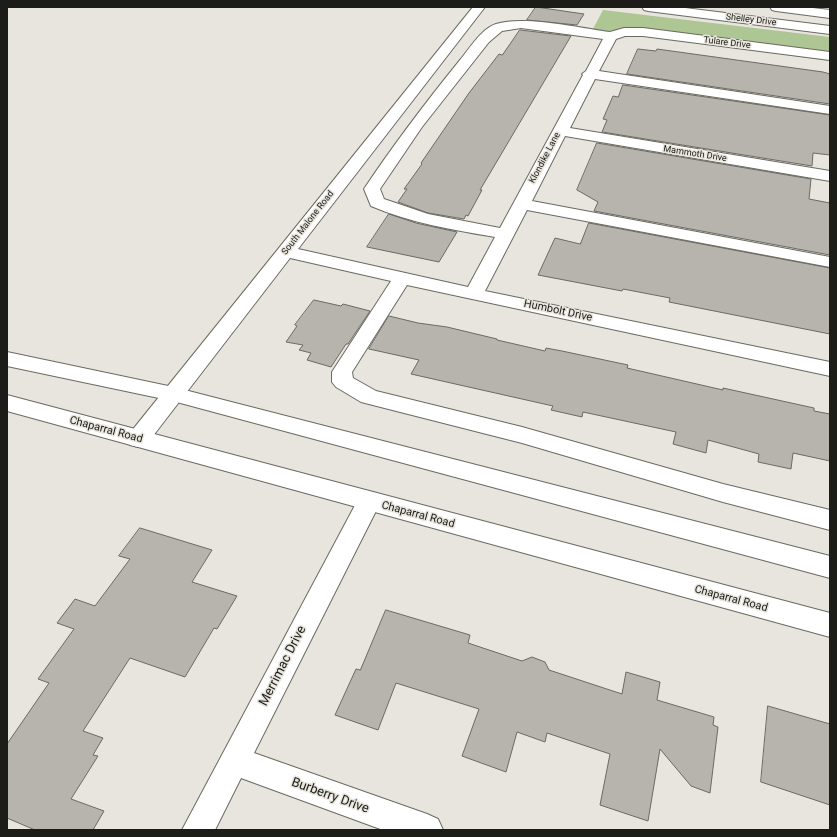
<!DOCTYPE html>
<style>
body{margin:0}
#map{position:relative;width:837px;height:837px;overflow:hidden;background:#e7e5dd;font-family:Roboto,sans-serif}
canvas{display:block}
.frame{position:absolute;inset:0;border:8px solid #1c1c18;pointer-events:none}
</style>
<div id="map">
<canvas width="837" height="837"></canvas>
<div class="frame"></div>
</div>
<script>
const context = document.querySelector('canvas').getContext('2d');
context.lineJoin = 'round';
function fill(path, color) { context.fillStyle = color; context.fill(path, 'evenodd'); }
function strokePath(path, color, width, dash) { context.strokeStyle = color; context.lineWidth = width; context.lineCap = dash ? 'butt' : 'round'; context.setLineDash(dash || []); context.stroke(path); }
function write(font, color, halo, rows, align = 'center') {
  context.font = font + ' Roboto,sans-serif'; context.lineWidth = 3; context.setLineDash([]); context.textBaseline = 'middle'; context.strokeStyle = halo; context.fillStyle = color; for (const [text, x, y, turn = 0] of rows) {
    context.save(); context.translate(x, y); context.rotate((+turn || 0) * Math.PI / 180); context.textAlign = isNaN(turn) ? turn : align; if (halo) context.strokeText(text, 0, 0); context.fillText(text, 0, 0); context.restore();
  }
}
fill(new Path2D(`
 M603,10l227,27v24l-237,-32z`), '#aec594');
const building = new Path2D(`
 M536,7l48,7 -7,11 -50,-5z
 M520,30l51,6 -91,154h2l-14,26 -2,-1 -2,4 -36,-6 -30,-11 9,-13h-3l18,-25 -1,-1 48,-70 30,-39 3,1z
 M638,49l18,2 1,-2 166,23 7,2v30l-203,-30z
 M623,85l207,30v40l-17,-2 -1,13 -210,-34 5,-12 -4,-1 10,-23 5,1z
 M597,143l214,36 -2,20 21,4v52l-236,-44 4,-9 -21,-12z
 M389,214l27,9 41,9 -18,30 -72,-15z
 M589,223l241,45v66l-161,-32 1,-4 -47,-9 -1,2 -84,-16 17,-37 25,6z
 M314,300l27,6 2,-2 27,7 -22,33h-2l-15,23 -24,-7 4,-7 -12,-3 4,-5 -17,-3 11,-16 -2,-1z
 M389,316l29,7 29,4 50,12v1l48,11 1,-3 16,3 66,14 -1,3 96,22v-2l91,20v3l16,3v47l-37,-8 -2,16 -33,-7 1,-8 -51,-14 -2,13 -33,-9 3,-12 -93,-20 -1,5 -31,-7 2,-4 -142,-32 8,-14 -50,-11z
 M140,528l72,22 -20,32 45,14 -20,33 -3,-1 -29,49 -55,-19 -47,73 20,7 -10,17 5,1 -27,43 33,12 -11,19h-58l-28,-12v-74l42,-61 -11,-4 36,-50 -17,-6 18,-24 20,7 35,-47 -11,-3z
 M386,610l84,25 -2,8 54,18 10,-4 13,5 4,8 73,24 4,-22 34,10 -3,18 57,17 -1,8 5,2 -8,66 -19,-7 -31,-37 -12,72 -48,-16 10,-51 -63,-21 -2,9 -28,-10 -11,40 -44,-16 17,-47 -83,-26 -18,47 -43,-15 21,-46 4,1z
 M768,706l62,18v81l-69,-23z`);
fill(building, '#b6b4ac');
strokePath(building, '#6b6a62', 1);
const minor = new Path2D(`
 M473,7h12l-187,242 170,38 27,-50c-42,-7 -84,-14 -124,-31l-7,-17c30,-45 62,-87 96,-129 10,-12 21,-31 36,-36 28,-9 84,4 114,8l14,-4h19l187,24v8l-187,-24h-18l-9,3 -17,32 231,35v8l-235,-35 -25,49 260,43v10l-265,-45 -33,65 298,56v10l-303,-57 -42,81 345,71v14l-423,-91 -55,87 1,6 23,13 146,36 201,57 107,26v20l-107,-28 -201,-59 -161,-41 -25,-15 -4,-5v-10l59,-91 -101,-23 -144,187 -8,2 -8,-2 -3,-6 3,-6zM521,28l82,11 -17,32 -4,3 1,1 -83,153 -72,-14 -44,-15 -4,-10 42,-62 67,-85 13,-11z
 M642,7h35l153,19v8l-182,-23 -4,-1z
 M770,7h34l26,3v8l-54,-7 -4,-1z
 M369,492l8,2 4,7 -127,252 173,61 11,5 5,11h-60l-142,-52 -26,52h-33l179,-336z`);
const major = new Path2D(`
 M7,352l166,35 657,169v22l-657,-177 -166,-35z
 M7,395l823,218v24l-823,-226z`);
strokePath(minor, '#6b6a62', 2);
strokePath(major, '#6b6a62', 2);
fill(minor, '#fff');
fill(major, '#fff');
write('9px', '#1c1c18', '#e7e5dd', [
 ["Shelley Drive",751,20,7],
 ["Tulare Drive",727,43,7],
 ["Mammoth Drive",695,154,9],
 ["Klondike Lane",545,158,-62],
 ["South Malone Road",308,223,-52]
]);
write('11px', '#1c1c18', '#e7e5dd', [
 ["Humbolt Drive",558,311,12],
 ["Chaparral Road",106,430,15],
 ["Chaparral Road",418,515,15],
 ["Chaparral Road",731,599,15]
]);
write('13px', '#1c1c18', '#e7e5dd', [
 ["Merrimac Drive",283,666,-63],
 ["Burberry Drive",330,796,20]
]);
</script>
